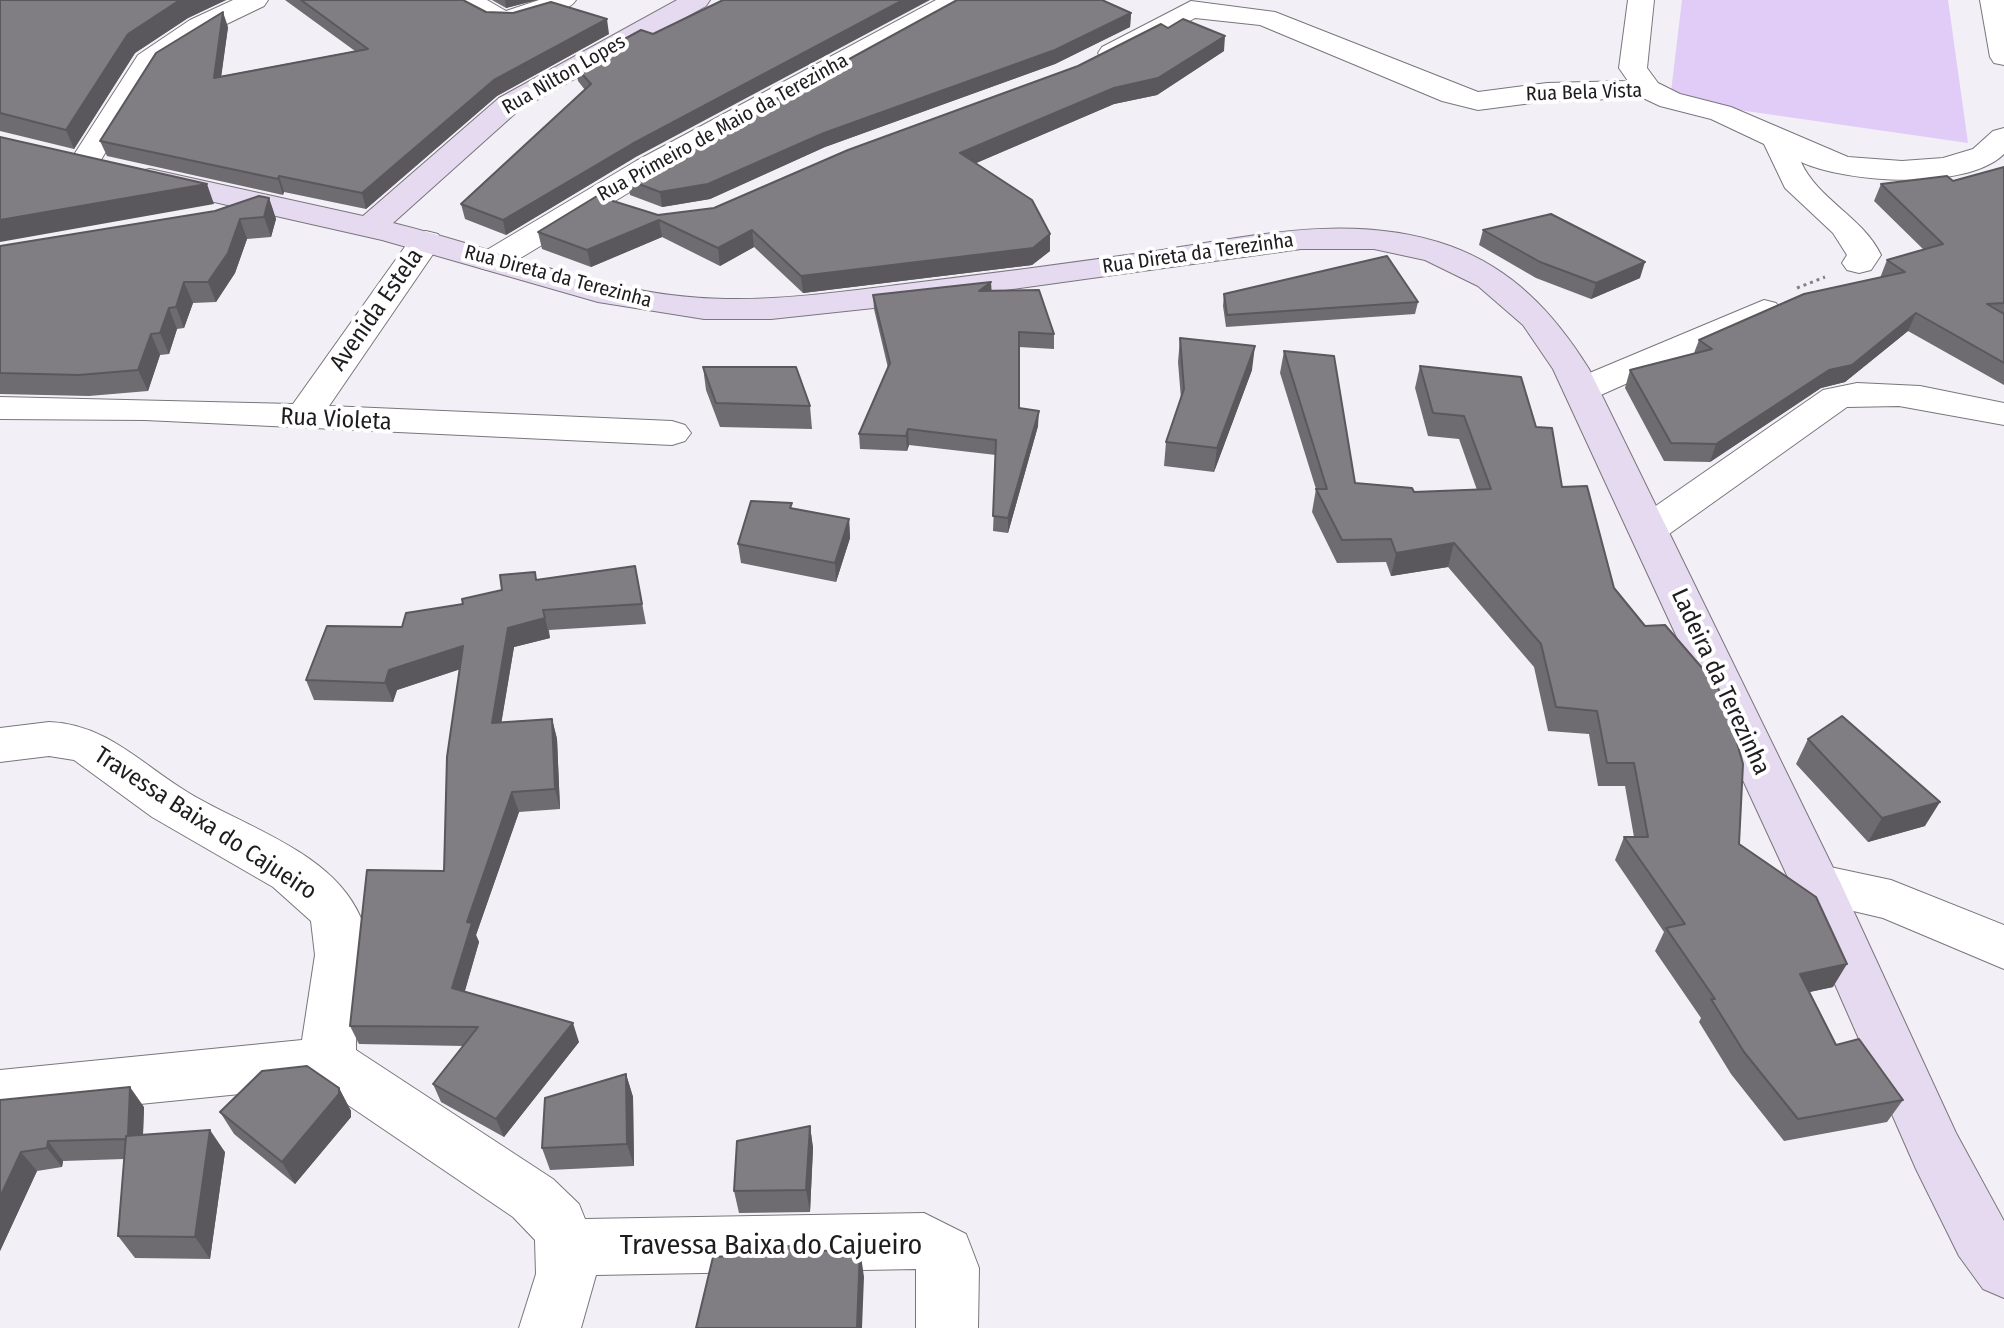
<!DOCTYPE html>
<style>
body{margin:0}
canvas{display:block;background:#f2eff6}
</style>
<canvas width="2004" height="1328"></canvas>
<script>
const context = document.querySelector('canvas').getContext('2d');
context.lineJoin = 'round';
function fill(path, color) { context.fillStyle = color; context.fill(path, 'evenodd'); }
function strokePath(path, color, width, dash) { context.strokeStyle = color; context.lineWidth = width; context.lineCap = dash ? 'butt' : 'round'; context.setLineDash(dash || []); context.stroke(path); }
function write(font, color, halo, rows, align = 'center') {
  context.font = font + ' "Fira Sans Condensed",sans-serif'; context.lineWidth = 8; context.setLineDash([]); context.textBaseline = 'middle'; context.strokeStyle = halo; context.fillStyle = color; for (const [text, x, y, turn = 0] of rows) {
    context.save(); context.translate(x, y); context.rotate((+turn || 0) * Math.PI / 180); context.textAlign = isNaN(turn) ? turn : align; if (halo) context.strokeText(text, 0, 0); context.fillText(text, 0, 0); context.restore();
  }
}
fill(new Path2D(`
 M1682,0h266l20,143 -298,-43z`), '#e1cbf7');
const minor = new Path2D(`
 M233,0h35l-4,6 -54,26 -51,34 -65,105h-22l-4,-7 70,-109 52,-35z
 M457,0h30l19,11 33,-11h37c-5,8 -13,9 -21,13 -34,14 -74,23 -98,-13z
 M936,0h33l-4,6 -307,169 -154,93 -12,3 -12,-3 -5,-7 5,-7 156,-93z
 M1628,0h26l-7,68 11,15 22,11 51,13 117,50 54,4 41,-3 30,-9 20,-18 11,-3v26c-38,37 -157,29 -203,8 17,38 61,54 80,93l-10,15 -12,3 -12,-3 -5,-7 5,-8 -14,-22 -48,-45 -21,-44 -53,-25 -51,-13 -17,-8 -96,3 -69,9 -36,-9 -182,-76 -65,-7 -73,41h-20l-4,-6 4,-6 89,-46 84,11 203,80 69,-9 81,-2 -9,-13z
 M1980,0h24v65l-10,-2 -4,-6z
 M426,231l12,3 4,7 -113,165 343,15 13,4 6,8 -6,8 -13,4 -527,-25 -145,-1v-22l293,7 121,-170z
 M1764,300l12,3 5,7 -5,7 -182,81 -13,3 -13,-3 -5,-8 5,-8z
 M1857,383l63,3 84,17v22l-105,-19 -52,1 -185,132 -14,4 -14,-4 -6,-9 6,-9 189,-131z
 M49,722c58,2 93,43 140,71 56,34 143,59 171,123 19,42 -5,91 -4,134l197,129 26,25 6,15 339,-6 42,21 13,34 -1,60h-62v-59l-320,6 -15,53h-62l17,-54 -1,-34 -22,-23 -193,-131 -320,32v-48l302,-30 13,-85 -4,-34 -38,-34 -121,-70 -78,-57 -25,-4 -49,6v-34z
 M1816,864l75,16 113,45v44l-121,-51 -85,-20 -7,-14 7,-14z`);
const secondary = new Path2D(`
 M677,0h33l-4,6 -187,104 -126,113c110,27 219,75 333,76 57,1 115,-7 171,-14 84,-10 168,-21 252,-33 100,-15 202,-41 301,-6 63,23 104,67 139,123l252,515 115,249 48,88v77l-21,-9 -24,-33 -43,-87 -125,-285 -238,-515 -30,-44 -45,-39 -53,-26 -51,-11h-73l-418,58 -112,12h-67l-106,-17 -216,-62 -243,-55 -5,-7 5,-7 11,-2 213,47 136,-118z`);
strokePath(minor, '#79767c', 2);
strokePath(secondary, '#79767c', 2);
strokePath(new Path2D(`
 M1797,288l28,-11`), '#848186', 3, [3, 4]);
fill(minor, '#fff');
fill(secondary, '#e5daef');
fill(new Path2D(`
 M0,0h226l-38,18 -53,35 -61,96 -74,-18z
 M285,0h178l23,12 123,22 -112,62 -131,113 -82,-17 -1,3 -176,-39 -7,-15 128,-114 -7,49 134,-25z
 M492,0h45l-31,8z
 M1131,13l-1,14 -75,37 -230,83 -115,52 -48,8 -32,-12 -2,-15z
 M641,30l-7,128 -128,77 -41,-16 -4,-15 124,-114 -7,-9 -3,-15z
 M1224,51l-67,44 -43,9 -138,59 74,88 -18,14 -229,28 -49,-46 -34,19 -58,-29 -71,30 -49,-18 -4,-17 176,-24z
 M2004,167v218l-96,-54 -63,51 -24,6 -111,74 -46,-1 -39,-73 5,-18 64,-17 5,-13 181,-62 7,-18 37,-10 -50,-49 7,-17 72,-3z
 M269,198l7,21 -5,18 -24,2 -12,34 -19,29 -23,1 -9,25 -7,1 -8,25 -9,1 -12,36 -59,5 -89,-2v-148l215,-35z
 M1483,230l157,48 -49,21 -55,-21 -57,-33z
 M991,282v9l63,43v15l-35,-2v61l19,18 -30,107 -15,-2 3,-76 -87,-10 -2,6 -47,-2 -1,-15 29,-66 -14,-59 -1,-14z
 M1224,294l194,8 -3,12 -189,13 -3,-21z
 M1180,338l72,32 -38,102 -50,-6 2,-24 15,-43 -3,-37z
 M1284,351l71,132 59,9 63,-2 -18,-51 -31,-3 -13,-48 5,-22 116,61 26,60 52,101 125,256 94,143 -24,5 27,53 67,55 -16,22 -103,19 -53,-67 -32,-52 2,-4 -46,-67 9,-19 -49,-72 9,-23h10l-9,-51h-27l-9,-52 -41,-3 -14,-64 -86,-100 -57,9 -5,-14 -49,1 -25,-51 4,-23 -36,-116z
 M703,367l107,39 2,23 -92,-2 -14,-37z
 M792,508l57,11 1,19 -14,44 -95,-19 -3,-19z
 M635,566l11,58 -97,6 1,8 -36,9 -13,76 51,-4 5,20 3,70 -41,3 -43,123 3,7 -14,49 114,51 -75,95 -63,-35 -8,-18 30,-38 -104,-2 -9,-18 94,-155 16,-202 -63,21 -4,12 -79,-2 -8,-20 96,-53 100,-37 35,-10z
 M1808,739l117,87 -57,16 -72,-78z
 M626,1074l7,23 1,69 -84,4 -8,-22z
 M339,1088l12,23v6l-56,67 -61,-50 -14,-22z
 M0,1100l144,7 -1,28 82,17 -15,107 -75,-1 -17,-22 6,-77 -61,2 -1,6 -25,4 -37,80z
 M810,1126l3,22 -3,64 -71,1 -5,-22z`), '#6e6c71');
fill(new Path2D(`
 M180,0h46l-38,18 -53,35 -61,96 -8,-19 62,-96z
 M505,0h32l-31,8z
 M903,0h27l-296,158 -128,77 -3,-15 129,-76z
 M223,12l5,15 -9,66 -5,-15z
 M1131,13l-1,14 -75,37 -230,83 -115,52 -48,8 -2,-15 164,-59z
 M607,19l2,15 -112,62 -131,113 -4,-16 132,-113z
 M1225,36l-1,15 -67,44 -43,9 -154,66v-17z
 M279,176l5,16 -1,3 -5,-16z
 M207,184l7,20 -214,38v-22z
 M269,198l7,21 -5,18 -7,-20z
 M240,219l7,20 -12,34 -19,29 -8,-20z
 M659,220l3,17 -71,30 -4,-17z
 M752,230l2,17 -34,19 -2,-18z
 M1050,234v17l-18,14 -229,28 -2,-17z
 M1645,262l-5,16 -49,21 5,-16z
 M184,282l9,21 -9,25 -8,-21z
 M991,282l1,14 -13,-5z
 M169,308l8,21 -8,25 -9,-21z
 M1916,313l-8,18 -63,51 -24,6 -111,74 6,-18z
 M151,334l9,21 -12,36 -10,-21z
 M1255,346l-3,24 -38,102 3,-24z
 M1039,411l-1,15 -30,107v-15z
 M908,429l1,16 -2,6 -1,-15z
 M849,519l1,19 -14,44 -1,-19z
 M1454,543l-6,24 -57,9 5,-23z
 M543,610l7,28 -36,9 -16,96 -6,-20 16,-95z
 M463,646l7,20 -73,24 -4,12 -8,-19 4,-13z
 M552,719l5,20 3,70 -5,-20z
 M512,792l7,20 -43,123 3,7 -19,65 -8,-19 15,-66z
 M1940,802l-15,24 -57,16 14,-24z
 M1847,964l-14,23 -46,10 13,-23z
 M573,1023l6,19 -75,95 -8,-18z
 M626,1074l7,23 1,69 -7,-22z
 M130,1087l14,20 -2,52 -14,-20z
 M339,1088l12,23v6l-56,67 -13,-22z
 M810,1126l3,22 -3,64 -4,-22z
 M210,1130l15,22 -15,107 -15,-22z
 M48,1141l15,20 -1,6 -15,-19z
 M21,1152l16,19 -37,80v-54z
 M860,1249l4,28 -2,51h-5z`), '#5a585c');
const building = new Path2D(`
 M0,0h180l-52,34 -62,96 -66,-17z
 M301,0h162l23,12 27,1 38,-11 56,17 -113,61 -132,113 -83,-17 -1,3 -178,-38 56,-88 67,-41 -9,66 154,-29z
 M723,0h180l-271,144 -129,76 -42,-16 130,-120 -16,-18 66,-36 12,4z
 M957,0h145l29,13 -76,37 -231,83 -116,51 -48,8 -32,-12z
 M1183,19l42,17 -67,42 -44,10 -154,65 72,47 18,34 -17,14 -232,28 -49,-46 -34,18 -59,-28 -72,30 -49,-18 59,-36 61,19 56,-7 134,-58 230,-84 83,-42 7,4z
 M0,137l207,47 -207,36z
 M2004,167v136l-17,1 17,10v49l-88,-50 -64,52 -23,5 -113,74 -45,-1 -41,-73 82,-21 -13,-9 105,-46 101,-22 -18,-12 56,-16 -62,-60 66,-8 6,5z
 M259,196l10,2 -5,19 -24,2 -12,34 -20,29h-24l-8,25 -7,1 -9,25 -9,1 -13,36 -59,5 -79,-2v-127l215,-35z
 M1551,214l94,48 -49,21 -56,-21 -57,-32z
 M1387,256l31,46 -191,13 -3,-21z
 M991,282l-12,9 60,-1 15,44 -35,-2v76l20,3 -31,107 -15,-2 3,-76 -88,-11 -2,7 -47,-2 31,-71 -17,-68z
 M1180,338l75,8 -38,102 -51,-6 18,-53z
 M1284,351l50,5 21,127 57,5 2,4 77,-3 -27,-73 -31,-3 -13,-47 101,11 15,50 16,1 10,59 25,-1 27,102 31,38 20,-1 51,59 11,23 16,57 -4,80 77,53 31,67 -47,10 36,71 23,-6 44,61 -105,19 -54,-67 -33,-53h4l-49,-71 19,-4 -61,-87h24l-14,-74h-27l-10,-52 -41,-4 -15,-63 -87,-101 -58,10 -5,-14 -49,1 -26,-51h11z
 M703,367h93l14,39 -94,-3z
 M751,501l41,2 -2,5 59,11 -14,44 -97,-19z
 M635,566l7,38 -99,6 2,8 -37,10 -16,95 60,-4 3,70 -43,3 -45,130 5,1 -20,65 121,35 -77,96 -63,-35 45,-57 -128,-1 17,-156 77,1 3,-114 16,-111 -74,24 -4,13 -79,-3 21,-54 75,1 4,-14 57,-9 -1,-5 40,-9 -2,-15 35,-3 1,8z
 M1842,716l98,86 -58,16 -74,-79z
 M307,1066l32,22v6l-57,68 -62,-50 42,-41z
 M626,1074l1,70 -85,4 3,-50z
 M130,1087l-2,49h-2v3l-78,2 -1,7 -26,4 -21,45v-97z
 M810,1126l-4,64 -72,1 3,-50z
 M210,1130l-15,107 -77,-1 8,-100z
 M801,1246v6l59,-3 -3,79h-161l17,-71 16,-1v-9z`);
fill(building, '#807d83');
strokePath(building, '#5a585c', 2);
write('20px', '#1e1c1f', '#fff', [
 ["Rua Nilton Lopes",564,75,-30],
 ["Rua Bela Vista",1584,93,-2],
 ["Rua Primeiro de Maio da Terezinha",723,128,-29],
 ["Rua Direta da Terezinha",1198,254,-8],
 ["Rua Direta da Terezinha",558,277,15]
]);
write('24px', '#1e1c1f', '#fff', [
 ["Avenida Estela",377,310,-55],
 ["Rua Violeta",336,420,3],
 ["Ladeira da Terezinha",1720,682,65],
 ["Travessa Baixa do Cajueiro",205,824,33]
]);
write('28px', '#1e1c1f', '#fff', [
 ["Travessa Baixa do Cajueiro",771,1246]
]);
</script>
